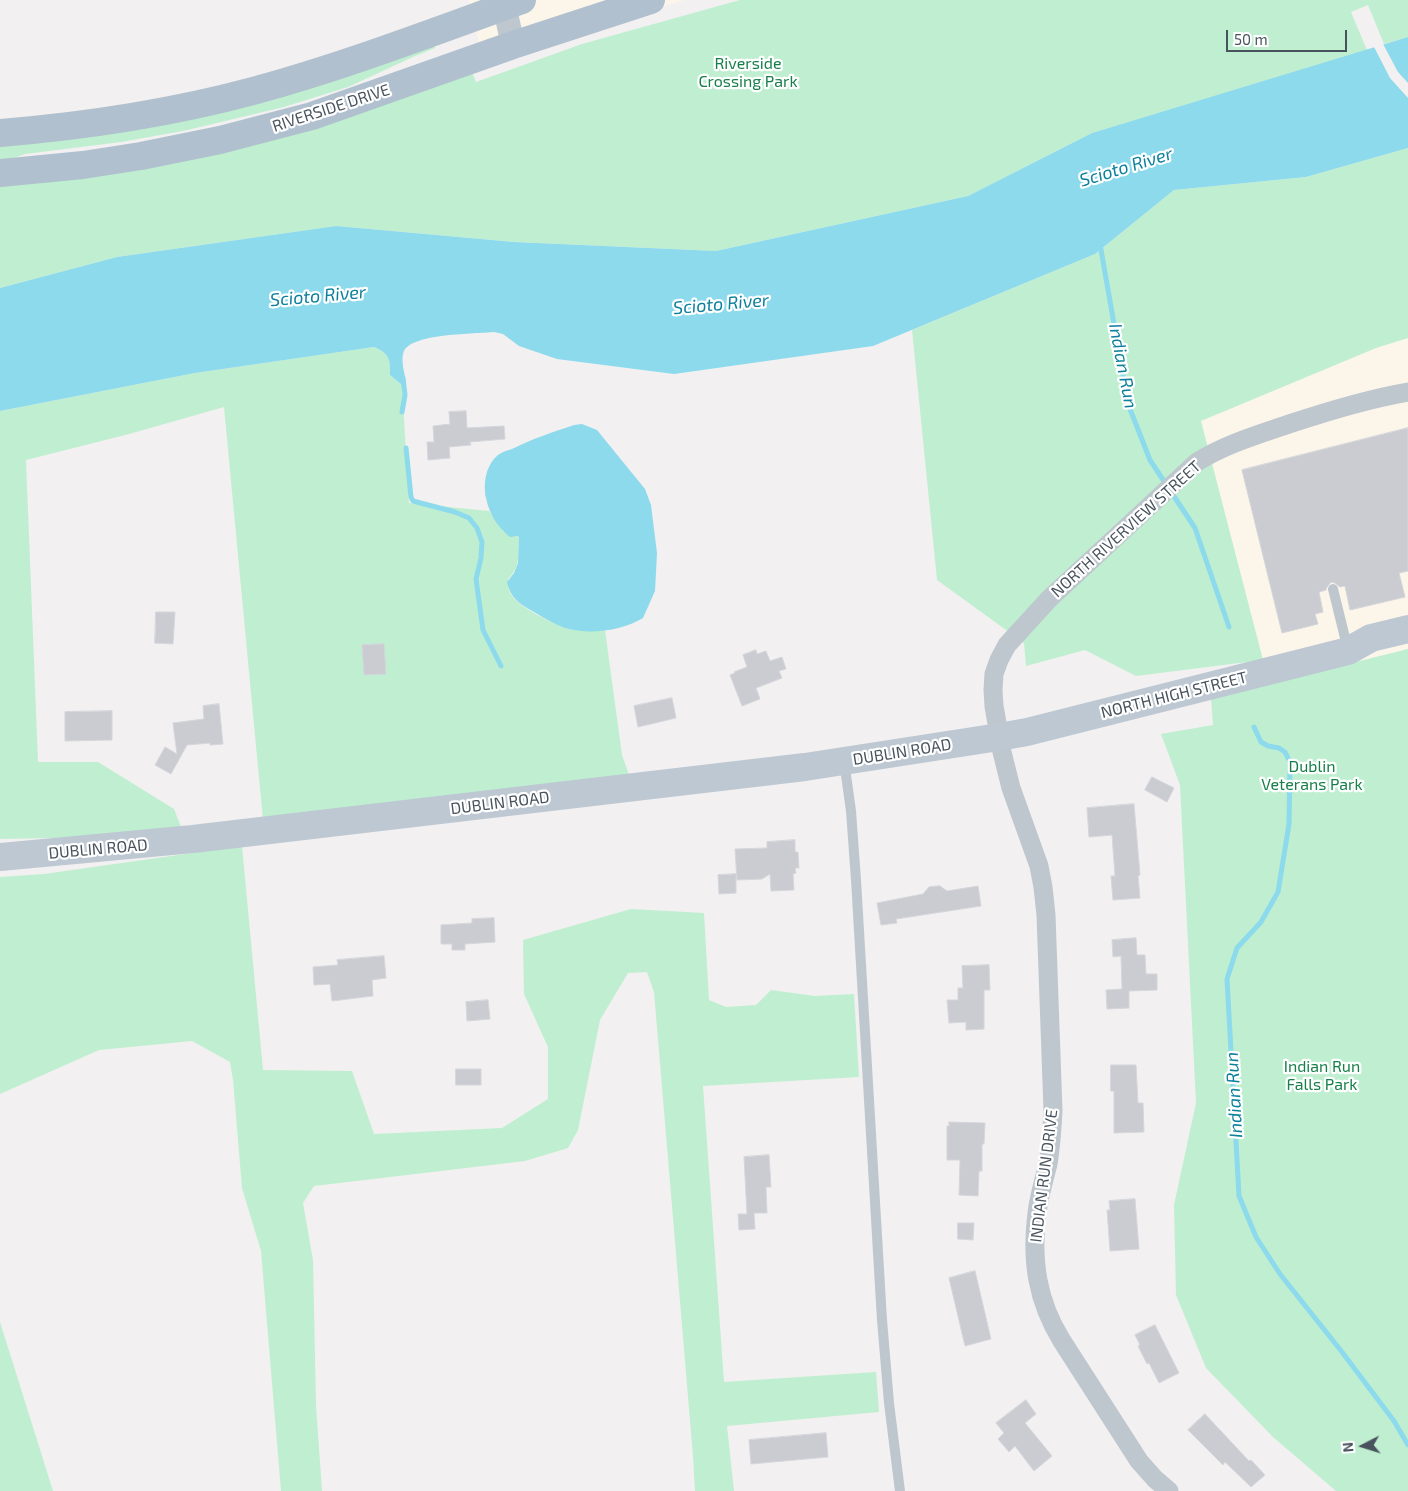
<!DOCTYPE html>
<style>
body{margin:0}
#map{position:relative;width:1408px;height:1491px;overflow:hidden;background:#f2f0f0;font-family:"Exo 2",sans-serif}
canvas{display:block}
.north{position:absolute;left:1338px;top:1421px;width:50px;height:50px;-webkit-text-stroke:4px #fff;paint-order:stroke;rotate:265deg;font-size:14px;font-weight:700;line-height:20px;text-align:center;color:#48535d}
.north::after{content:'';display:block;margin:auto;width:18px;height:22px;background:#48535d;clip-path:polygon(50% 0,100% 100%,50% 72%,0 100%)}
.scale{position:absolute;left:1226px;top:30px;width:121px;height:22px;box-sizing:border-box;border:2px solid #48535d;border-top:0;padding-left:6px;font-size:15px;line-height:18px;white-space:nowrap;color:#48535d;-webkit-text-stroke:4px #fff;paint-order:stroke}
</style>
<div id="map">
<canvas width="1408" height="1491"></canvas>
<div class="north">N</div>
<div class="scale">50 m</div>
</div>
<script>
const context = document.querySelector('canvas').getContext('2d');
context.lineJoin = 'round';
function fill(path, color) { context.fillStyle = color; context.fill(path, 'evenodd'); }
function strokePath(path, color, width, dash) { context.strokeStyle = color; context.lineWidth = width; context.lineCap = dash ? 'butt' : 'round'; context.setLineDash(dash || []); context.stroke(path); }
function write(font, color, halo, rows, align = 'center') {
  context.font = font + ' "Exo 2",sans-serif'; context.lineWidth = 4.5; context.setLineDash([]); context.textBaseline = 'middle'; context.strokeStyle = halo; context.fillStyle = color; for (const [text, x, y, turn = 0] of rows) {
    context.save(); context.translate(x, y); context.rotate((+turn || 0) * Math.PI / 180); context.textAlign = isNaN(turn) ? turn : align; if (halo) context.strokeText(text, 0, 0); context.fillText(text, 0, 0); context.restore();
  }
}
fill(new Path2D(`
 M469,0h215l-200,65z
 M1408,338v311l-139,35 -68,-263 175,-73z`), '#fcf6ea');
fill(new Path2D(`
 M740,0h668v37l-24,7 -16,-39 -17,7 16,38 -275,83 -124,63 -252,55 -202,-9 -178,-16 -219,31 -117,31v-105l471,-113 5,12 106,-38z
 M433,41l2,7 -22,9 -65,30 -64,20 -101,24 -62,11 -96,12 -25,9v-22z
 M1408,148v190l-32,10 -175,73 62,239 -127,16 -51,-26 -59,16 -2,-23 -87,-63 -25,-250 183,-76 79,-64 132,-13z
 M374,347c16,7 16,12 16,28l12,10 7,118 80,8 15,21 15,5c-1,17 2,29 -11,42 0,7 0,12 5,18 6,9 38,26 50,30 11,4 31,5 42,3l17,125 7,20 -366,45 -39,-413 -95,27 -103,26 12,302h60l76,47 8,20 -77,8 -105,2v-428l195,-38z
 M1408,649v842h-72l-63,-54 -67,-69 -30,-73 -2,-90 22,-102 -16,-318 -19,-51 52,-9 -2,-27z
 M242,846l21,224 89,1 22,63 128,-6 46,-29v-52l-24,-53 -1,-54 108,-31 73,4 5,87 17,7 30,-2 15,-15 44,6 39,-2 5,83 -156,9 21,296 152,-10 3,40 -152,14 7,65h-39l-2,-35 -39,-464 -7,-20 -19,1 -28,47 -22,110 -10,18 -43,13 -211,25 -11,17 10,57 3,145 6,86h-41l-20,-240 -19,-63 -9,-108 -3,-18 -38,-21 -93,9 -99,44v-217l44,-3z
 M0,1322l53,169h-53z`), '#bfefd0');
fill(new Path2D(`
 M1408,37v111l-102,29 -132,13 -79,64 -222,92 -199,28 -117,-15 -38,-13 -16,-12 -9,-2c-19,2 -81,1 -90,19 -4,9 1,23 2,31l-4,3 -12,-10c0,-16 0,-21 -16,-28l-179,26 -195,38v-123l117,-31 219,-31 178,16 202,9 252,-55 124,-63z
 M582,424l15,6 48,59 6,16 6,48 -2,38 -12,27c-21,13 -54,17 -78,10 -11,-4 -21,-10 -31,-16 -13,-7 -24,-14 -27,-30l7,-9 4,-10 1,-26 -2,-1 -7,1c-13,-10 -21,-24 -24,-39 -3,-15 0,-33 12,-43 4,-3 10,-5 14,-6 20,-10 41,-17 62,-24z`), '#8cdaec');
fill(new Path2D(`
 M1382,42l16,30 10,11v15l-18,-20 -17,-33z`), '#f2f0f0');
strokePath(new Path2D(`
 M1100,244l28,160 22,56 45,68 34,99
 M402,412l3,-17 -2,-17
 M406,448l5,49 2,4 42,11 14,6 8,10 5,14 -1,16 -5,21 7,51 18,36
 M1254,727l7,15 7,4 11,2 6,4 5,10 -1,62 -11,68 -17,30 -24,26 -10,31 12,217 17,41 24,37 62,78 52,69 14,24`), '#8cdaec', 5);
const building = new Path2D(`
 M466,411l1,17 37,-2 1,13 -35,3 1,3 -22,2 1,11 -22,2 -1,-18h7l-1,-16 17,-2 -1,-12z
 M1408,428v143l-9,2 6,24 -55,13 -5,-24 -5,1 -5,-4 -4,-1 -4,5 -1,3 -7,2 4,20 -8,2 3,10 -36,9 -40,-163z
 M156,612h19l-2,32 -18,-1z
 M384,644l2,30 -22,1 -2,-30z
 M756,650l1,4 9,-3 4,10 12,-4 4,12 -7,2 3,7 -26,10 4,11 -18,7 -12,-31 5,-2 -1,-1 13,-5 -4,-12z
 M672,698l4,20 -38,9 -4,-21z
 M219,704l4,40 -13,1v-2l-23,2 -16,29 -16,-9 10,-18 12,7 -4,-31 31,-4 -1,-13z
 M112,711v29l-47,1v-29z
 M1152,777l22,11 -7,14 -22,-12z
 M1134,804l6,71 -2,1 2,22 -27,2 -2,-24h4l-3,-41 -23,2 -2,-29z
 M795,840v12h3l1,16h-4l1,5 -3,1 1,16 -23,1 -1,-17 -8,5 -25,1 -2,-31 32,-1v-6z
 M736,874v19l-17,1 -1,-19z
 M940,886l7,5 31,-5 3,20 -85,13 1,4 -16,2 -4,-22 46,-9 6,-7z
 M494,918l1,24 -30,2v6h-13v-6h-11v-19l31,-2v-4z
 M1136,938l1,17h8l1,19h11v16l-28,1v17l-22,1 -1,-19 16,-1 -1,-33 -8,1 -1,-17z
 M384,956l2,22 -14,2 1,16 -41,5 -2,-17 -16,1 -1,-18 25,-2 -1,-5z
 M989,965l1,25h-6v39l-18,1v-8l-17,1 -2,-23h11v-12h5l-1,-22z
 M488,1000l2,19 -23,2 -1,-19z
 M1111,1065h25l2,38h5l1,29 -30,1v-42h-3z
 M456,1069h25v16h-25z
 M949,1122l36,1 -1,21h-2v27h-3l-1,25 -19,-1 1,-35h-13v-34h2z
 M769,1155l2,32h-5l1,26h-13l1,16 -16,1 -1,-16h9l-3,-57z
 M1135,1199l4,50 -29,2 -3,-41h3l-1,-9z
 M958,1223h16l-1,17 -15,-1z
 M975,1271l16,68 -26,7 -16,-68z
 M1155,1325l24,48 -20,10 -10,-20 -2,1 -9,-18 2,-1 -5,-10z
 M1026,1400l10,14 -11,9 27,33 -18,15 -19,-25 -6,6 -11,-13 6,-6 -8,-10z
 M1205,1414l44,47 2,-1 14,15 -14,12 -26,-25 -2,3 -35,-35z
 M826,1433l2,24 -77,7 -2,-24z`);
fill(building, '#caccd2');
strokePath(building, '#d4d6db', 1);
strokePath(new Path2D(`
 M1333,589l15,61
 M846,762v13l5,36 5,69 26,440 7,83 11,88`), '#bec7ce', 10);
strokePath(new Path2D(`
 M1169,1491l-14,-12 -16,-18 -77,-120c-25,-40 -31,-81 -25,-128 2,-17 7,-33 11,-49 3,-18 4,-35 5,-53l-7,-196 -3,-28 -4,-21 -28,-78 -9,-36 -8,-46 -1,-16 1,-16 5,-14 8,-15 42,-46 148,-137c29,-18 60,-27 92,-38 39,-13 78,-25 119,-32`), '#bec7ce', 19);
strokePath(new Path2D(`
 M503,0l10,45`), '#bec7ce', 24);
strokePath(new Path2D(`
 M0,857l193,-18 612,-72 194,-30 28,-5 321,-81 23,-13 37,-9`), '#bdc8d3', 28);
strokePath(new Path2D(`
 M0,133c85,-7 171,-20 253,-42 92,-25 180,-59 269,-91
 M0,173l83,-8 58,-9 79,-16 92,-24 201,-71 138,-45`), '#b0c0ce', 28);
write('16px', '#177f49', '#fff', [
 ["Riverside",748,64],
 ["Crossing Park",748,82],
 ["Dublin",1312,767],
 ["Veterans Park",1312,785],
 ["Indian Run",1322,1067],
 ["Falls Park",1322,1085]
]);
write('16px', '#48535d', '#fff', [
 ["RIVERSIDE DRIVE",331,108,-18],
 ["NORTH RIVERVIEW STREET",1126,529,-42],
 ["NORTH HIGH STREET",1174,695,-14],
 ["DUBLIN ROAD",902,752,-9],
 ["DUBLIN ROAD",500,803,-7],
 ["DUBLIN ROAD",98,849,-5],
 ["INDIAN RUN DRIVE",1044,1176,-83]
]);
write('italic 18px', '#0d819c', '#fff', [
 ["Scioto River",1126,167,-17],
 ["Scioto River",318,296,-5],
 ["Scioto River",721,304,-5],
 ["Indian Run",1123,366,79],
 ["Indian Run",1234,1095,-93]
]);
</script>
